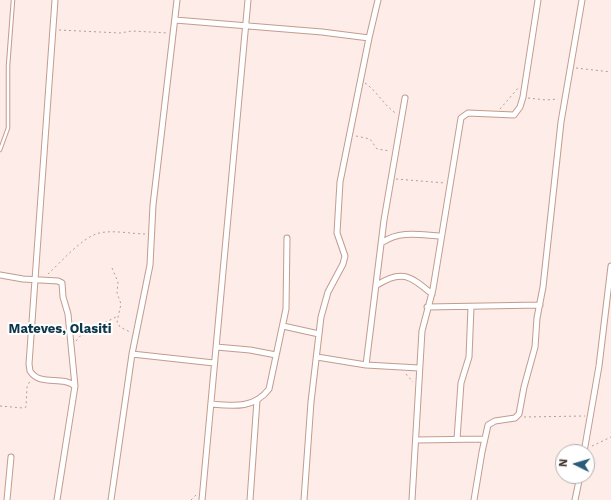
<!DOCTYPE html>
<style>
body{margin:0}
#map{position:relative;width:611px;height:500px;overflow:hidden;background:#fdece7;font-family:"Work Sans",sans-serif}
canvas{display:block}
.north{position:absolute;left:555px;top:444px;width:40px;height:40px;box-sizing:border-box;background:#fff;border:1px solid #b5afad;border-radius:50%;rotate:275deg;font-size:11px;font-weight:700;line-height:16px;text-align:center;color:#473731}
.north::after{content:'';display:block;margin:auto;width:14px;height:18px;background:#2a5d7a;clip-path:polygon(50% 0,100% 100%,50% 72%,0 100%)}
</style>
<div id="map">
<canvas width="611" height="500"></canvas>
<div class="north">N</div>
</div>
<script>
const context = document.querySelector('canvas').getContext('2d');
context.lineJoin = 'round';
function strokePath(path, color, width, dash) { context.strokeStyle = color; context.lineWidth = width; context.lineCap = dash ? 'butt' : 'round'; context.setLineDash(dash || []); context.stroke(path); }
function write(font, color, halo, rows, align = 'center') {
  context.font = font + ' "Work Sans",sans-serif'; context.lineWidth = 4; context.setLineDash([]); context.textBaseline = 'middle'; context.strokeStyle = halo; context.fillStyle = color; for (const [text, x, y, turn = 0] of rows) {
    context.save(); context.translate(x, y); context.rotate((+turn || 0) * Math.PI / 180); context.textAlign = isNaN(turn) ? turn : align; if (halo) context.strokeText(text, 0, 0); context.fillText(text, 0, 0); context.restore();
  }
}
const lane = new Path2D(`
 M0,150l8,-22v-62l5,-66`);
const street = new Path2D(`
 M55,0l-26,364 1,7c10,16 32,4 45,15l-18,114
 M175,20l147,12 47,6
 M383,242c17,-12 38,-7 58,-6
 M0,275l23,4 35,2 4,2 1,14 5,17 7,72
 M377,285c25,-16 33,-9 55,9
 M427,307l113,-2
 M283,326l36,8
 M216,347l34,3 26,5
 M132,354l82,9
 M317,357l49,8 53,3
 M366,365l18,-145 21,-122
 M211,404c22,2 43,5 58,-15l17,-80 1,-71
 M457,439l4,-56 8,-26 2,-50
 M416,440l68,-1
 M584,452l15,-86 12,-100
 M7,500l4,-43
 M111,500l21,-146 18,-89 3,-60 24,-205
 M202,500l46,-500
 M250,500l7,-100
 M304,500l7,-98 10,-85 7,-25 15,-28 2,-8 -8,-23 3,-51 29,-144 9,-38
 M412,500l10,-169 11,-42 28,-171 7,-5 46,2 6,-8 3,-10 15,-97
 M474,500l8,-48 6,-27 7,-4 20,-3 4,-4 5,-27 11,-40 2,-29 6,-31 18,-165 21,-122
 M575,500l5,-24`);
strokePath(lane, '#c29c8f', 4.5);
strokePath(street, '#c29c8f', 7);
strokePath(new Path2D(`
 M59,30l61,3 12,-2 36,2
 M576,68l35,4
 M365,83c13,9 19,23 32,31
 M528,98l18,2 12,-1
 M500,109l19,-22
 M356,136l14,3 7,10 13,2
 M396,179l49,4
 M112,268l6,14 -1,11 4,11 -4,18 3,5 10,5
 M48,274c13,-12 32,-34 48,-40 14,-5 35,0 50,0
 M76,341l6,-7 36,-18
 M406,374l7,8
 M0,406l23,2 3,-1 1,-20 3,-6
 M524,417l61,-1
 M592,446l19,-9
 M191,500l5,-5`), '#af9f99', 1, [2, 3]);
strokePath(lane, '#fff', 2.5);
strokePath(street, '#fff', 5);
write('bold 13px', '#0d374d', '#fff', [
 ["Mateves, Olasiti",60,329]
]);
</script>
